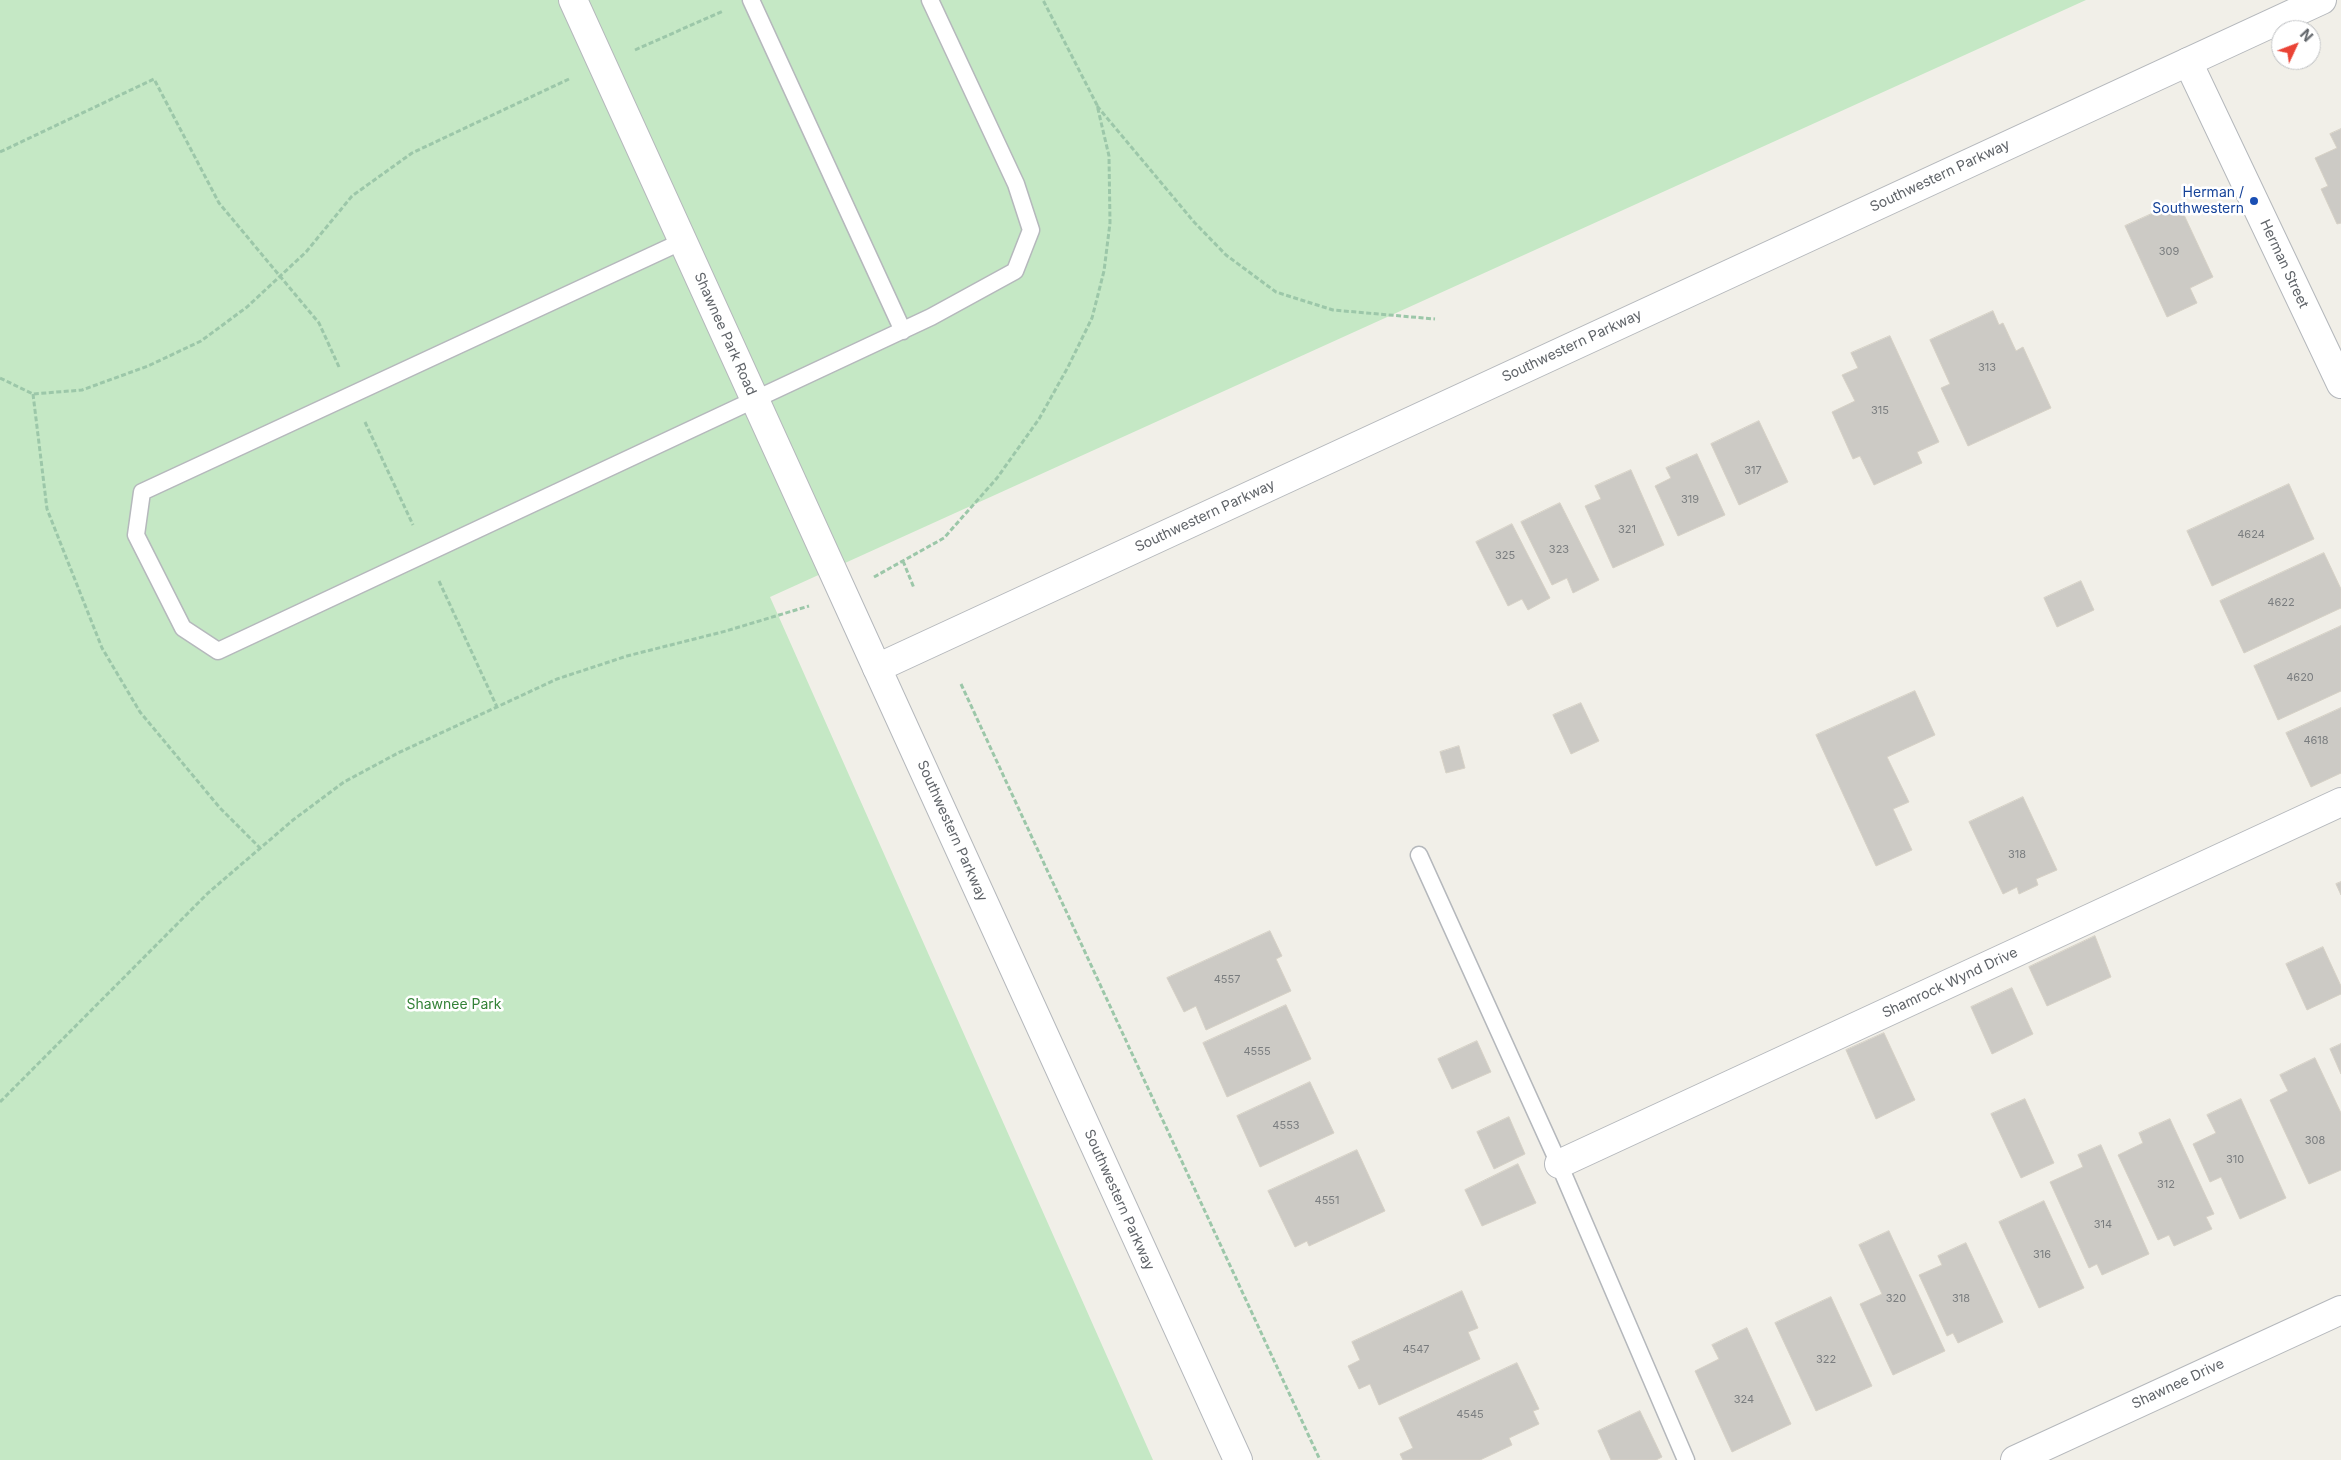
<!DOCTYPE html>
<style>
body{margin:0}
#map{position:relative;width:2341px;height:1460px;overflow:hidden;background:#f1efe8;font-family:Inter,sans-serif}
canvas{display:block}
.north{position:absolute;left:2271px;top:20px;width:50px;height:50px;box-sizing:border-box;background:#fff;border:1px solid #bfc1c3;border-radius:50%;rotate:47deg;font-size:14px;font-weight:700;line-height:20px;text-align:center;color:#5f6368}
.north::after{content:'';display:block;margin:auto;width:18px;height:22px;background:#ea4335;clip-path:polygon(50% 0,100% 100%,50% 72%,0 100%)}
</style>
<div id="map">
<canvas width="2341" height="1460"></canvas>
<div class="north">N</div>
</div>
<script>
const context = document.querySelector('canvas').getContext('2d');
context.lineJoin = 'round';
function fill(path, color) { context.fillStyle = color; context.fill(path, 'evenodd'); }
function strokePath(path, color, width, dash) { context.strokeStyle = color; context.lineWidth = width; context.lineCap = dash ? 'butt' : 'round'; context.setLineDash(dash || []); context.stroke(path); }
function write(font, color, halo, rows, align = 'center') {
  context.font = font + ' Inter,sans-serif'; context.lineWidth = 5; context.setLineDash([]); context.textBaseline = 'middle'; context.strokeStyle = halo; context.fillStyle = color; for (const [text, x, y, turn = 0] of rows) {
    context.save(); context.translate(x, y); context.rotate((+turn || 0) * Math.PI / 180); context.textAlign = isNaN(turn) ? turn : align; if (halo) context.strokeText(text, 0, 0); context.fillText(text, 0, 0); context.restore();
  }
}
fill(new Path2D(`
 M0,0h2086l-1316,597 383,863h-1153z`), '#c5e8c5');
const building = new Path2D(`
 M2341,129v94l-4,1 -16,-35 7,-3 -13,-28 22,-10 -7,-14z
 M2178,202l35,75 -23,11 7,15 -30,14 -42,-91z
 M1993,311l6,14 4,-2 13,28 7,-4 28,61 -83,38 -27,-58 9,-4 -20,-44z
 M1890,336l49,106 -22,10 5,11 -48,22 -14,-29 -7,3 -21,-47 23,-11 -13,-26 16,-7 -7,-15z
 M1759,421l29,61 -49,23 -28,-61z
 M1697,454l28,61 -47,21 -23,-50 16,-8 -5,-10z
 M1631,470l33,75 -51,23 -28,-62 16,-7 -6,-13z
 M2289,484l25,55 -102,47 -25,-55z
 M1560,503l39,77 -26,13 -6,-15 -15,7 -31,-63z
 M1512,524l38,74 -22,12 -6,-11 -14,7 -32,-64z
 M2324,553l17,36v19l-97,45 -24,-52z
 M2081,581l13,29 -37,17 -13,-29z
 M2341,626v65l-63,29 -24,-54z
 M1915,691l20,44 -48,22 22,45 -16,7 19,41 -36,16 -60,-131z
 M1581,703l18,38 -28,13 -18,-39z
 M2341,708v65l-30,14 -25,-54z
 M1459,746l6,22 -19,5 -6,-21z
 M2023,797l34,73 -21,9 2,6 -19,9 -2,-7 -14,7 -34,-72z
 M2341,882v13l-5,-11z
 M1270,931l12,25 -6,3 15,32 -85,39 -10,-24 -12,6 -17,-34z
 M2095,936l16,41 -64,29 -18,-39z
 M2323,947l18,39v8l-34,16 -21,-46z
 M2012,988l21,46 -41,20 -21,-47z
 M1286,1005l25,54 -84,38 -24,-54z
 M1884,1033l31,67 -39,19 -30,-69z
 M1477,1041l14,31 -39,17 -14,-30z
 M2341,1044v30l-11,-25z
 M2315,1058l26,55v57l-32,14 -39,-84 18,-9 -8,-16z
 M1310,1082l24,51 -74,34 -23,-51z
 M2025,1099l29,64 -33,15 -30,-64z
 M2241,1099l45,99 -46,21 -19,-42 -11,5 -17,-38 23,-11 -9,-18z
 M1509,1117l16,37 -31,15 -17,-37z
 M2170,1119l44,95 -8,3 6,12 -38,17 -5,-11 -11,5 -40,-85 25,-12 -4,-10z
 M2101,1145l48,109 -47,21 -5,-11 -8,4 -39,-86 33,-15 -5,-12z
 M1357,1150l28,61 -76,35 -2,-5 -12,6 -27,-56z
 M1518,1164l18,39 -54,23 -17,-36z
 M2044,1201l40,87 -45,20 -40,-86z
 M1889,1231l56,120 -52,24 -33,-71 22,-10 -23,-49z
 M1966,1243l37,79 -45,21 -5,-10 -6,3 -28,-61 23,-10 -4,-9z
 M1462,1291l16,37 -10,4 12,27 -101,46 -9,-21 -11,5 -11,-23 12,-6 -8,-18z
 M1831,1297l41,89 -56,25 -41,-88z
 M1747,1328l44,96 -59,28 -37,-81 24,-12 -7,-14z
 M1517,1363l22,46 -6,2 6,13 -30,14 3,7 -32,15h-77l-3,-6 13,-6 -14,-30z
 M1640,1411l22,46 -6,3h-45l-13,-29z`);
fill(building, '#cccac5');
strokePath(building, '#d6d1c6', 1);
const service = new Path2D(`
 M751,0l152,331
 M683,241l-541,251 -6,43 47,93 35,23 713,-334 84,-46 16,-41 -15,-46 -86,-184
 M1419,855l140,309 127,296`);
const minor = new Path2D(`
 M573,0l304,668
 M2188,62l153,322
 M1559,1164l782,-362
 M2015,1460l326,-150`);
const tertiary = new Path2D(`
 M1238,1460l-361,-792 1445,-668`);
strokePath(service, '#b5b8bc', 19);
strokePath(minor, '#b5b8bc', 30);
strokePath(tertiary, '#b5b8bc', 30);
strokePath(new Path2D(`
 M635,50l88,-39
 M1097,106l97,116 32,33 50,37 57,18 102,9
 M0,152l154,-73 65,124 100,120 20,44
 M0,378l33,16 49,-4 66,-24 53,-25 46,-34 59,-55 46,-56 60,-43 157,-74
 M33,394l14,115 55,139 38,64 80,96 40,40
 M365,422l48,103
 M903,561l11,27
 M874,577l70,-39 53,-60 42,-59 29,-52 24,-49 12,-47 6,-48 -1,-67 -12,-51 -54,-105
 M439,581l58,126
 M961,684l359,776
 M0,1102l208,-209 85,-73 51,-38 54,-29 159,-74 70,-23 99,-25 83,-25`), '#9cc7a9', 3, [5, 2.5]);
strokePath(service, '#fff', 16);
strokePath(minor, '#fff', 28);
strokePath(tertiary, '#fff', 28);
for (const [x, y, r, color] of [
 [2254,201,5,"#1a4fb4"]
]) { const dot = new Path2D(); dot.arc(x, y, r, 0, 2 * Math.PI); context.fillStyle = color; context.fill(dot); strokePath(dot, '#fff', 2); }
write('11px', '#7a7d7f', null, [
 ["309",2169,252],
 ["313",1987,368],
 ["315",1880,411],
 ["317",1753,471],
 ["319",1690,500],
 ["321",1627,530],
 ["4624",2251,535],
 ["323",1559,550],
 ["325",1505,556],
 ["4622",2281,603],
 ["4620",2300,678],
 ["4618",2316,741],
 ["318",2017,855],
 ["4557",1227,980],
 ["4555",1257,1052],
 ["4553",1286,1126],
 ["308",2315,1141],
 ["310",2235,1160],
 ["312",2166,1185],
 ["4551",1327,1201],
 ["314",2103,1225],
 ["316",2042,1255],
 ["320",1896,1299],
 ["318",1961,1299],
 ["4547",1416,1350],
 ["322",1826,1360],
 ["324",1744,1400],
 ["4545",1470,1415]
]);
write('14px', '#5f6368', '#fff', [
 ["Southwestern Parkway",1940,176,-25],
 ["Herman Street",2284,264,65],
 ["Shawnee Park Road",725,334,66],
 ["Southwestern Parkway",1572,346,-25],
 ["Southwestern Parkway",1205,516,-25],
 ["Southwestern Parkway",952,831,66],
 ["Shamrock Wynd Drive",1950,983,-25],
 ["Southwestern Parkway",1119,1200,66],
 ["Shawnee Drive",2178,1384,-25]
]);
write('14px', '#164399', '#fff', [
 ["Herman /",2244,193],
 ["Southwestern",2244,209]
], 'right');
write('14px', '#348238', '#fff', [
 ["Shawnee Park",454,1005]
]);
</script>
